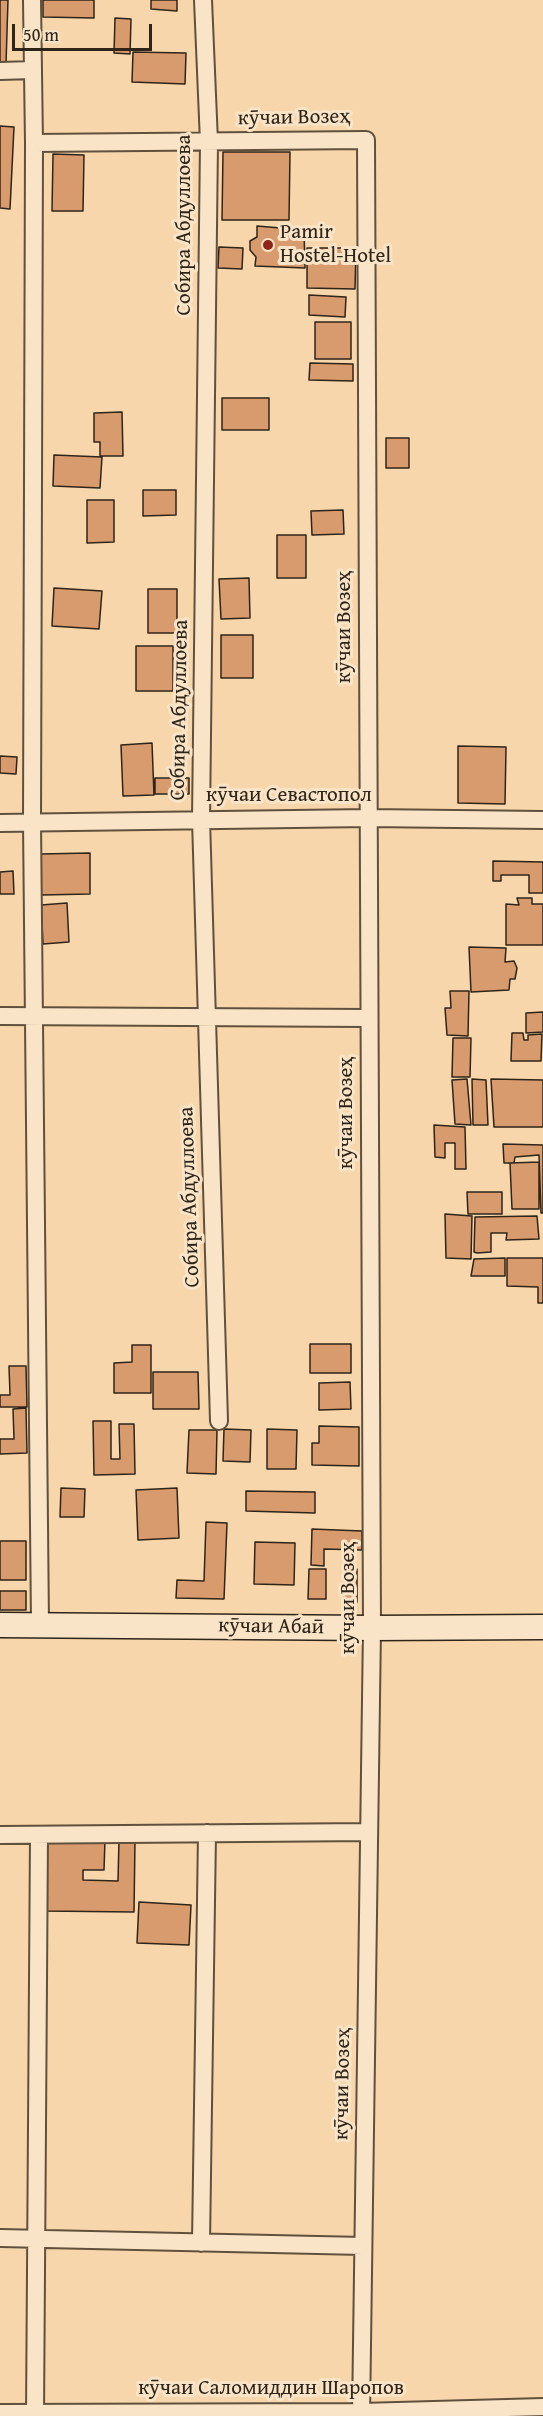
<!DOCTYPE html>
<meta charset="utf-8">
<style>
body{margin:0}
#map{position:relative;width:543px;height:2416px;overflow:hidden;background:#f6d6aa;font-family:"Gentium Book Plus",serif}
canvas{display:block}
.scale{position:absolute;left:12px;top:24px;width:140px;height:27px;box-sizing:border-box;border:3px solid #2f2418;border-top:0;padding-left:8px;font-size:18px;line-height:21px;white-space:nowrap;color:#2f2418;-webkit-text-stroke:4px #f9e4c8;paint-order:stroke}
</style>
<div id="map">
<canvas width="543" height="2416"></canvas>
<div class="scale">50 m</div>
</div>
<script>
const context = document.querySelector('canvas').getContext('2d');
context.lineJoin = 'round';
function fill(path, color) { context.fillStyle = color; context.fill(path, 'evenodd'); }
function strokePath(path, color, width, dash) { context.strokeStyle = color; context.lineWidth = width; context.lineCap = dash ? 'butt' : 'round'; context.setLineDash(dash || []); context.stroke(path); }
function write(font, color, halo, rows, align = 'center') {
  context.font = font + ' "Gentium Book Plus",serif'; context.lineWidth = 6; context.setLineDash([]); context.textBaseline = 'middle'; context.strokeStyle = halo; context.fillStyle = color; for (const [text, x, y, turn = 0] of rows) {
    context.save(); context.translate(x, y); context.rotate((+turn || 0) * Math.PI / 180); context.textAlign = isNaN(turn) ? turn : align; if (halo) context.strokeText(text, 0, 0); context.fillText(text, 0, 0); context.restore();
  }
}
const building = new Path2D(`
 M0,0h8l-2,64h-6z
 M43,0h51v18l-51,-1z
 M151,0h26v11l-26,-2z
 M115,18l16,1 -1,35 -16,-1z
 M133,52l53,1 -1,31 -53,-2z
 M0,126l14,1 -4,82 -10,-1z
 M223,152h67l-1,68h-67z
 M53,154l31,1 -1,56h-31z
 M257,226l47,4 1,38 -50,-2 1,-9 -6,-7v-9l7,-4z
 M219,247l24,1 -1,21 -24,-1z
 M307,248h49l-1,41 -48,-1z
 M309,295l37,2 -1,20 -36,-2z
 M315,322h36v37h-36z
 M310,363l43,1v17l-44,-1z
 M222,398h47v32h-47z
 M122,412l1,44h-23v-14h-6v-29z
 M386,438h23v30h-23z
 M54,455l48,2 -2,31 -47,-2z
 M143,490h33v25l-33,1z
 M87,500h27v42l-27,1z
 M343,510l1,24 -32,1 -1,-24z
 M277,535h29v43h-29z
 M249,578l1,40 -29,1 -2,-40z
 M54,588l48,3 -3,38 -47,-3z
 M148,589h29v44h-29z
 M221,635h32v43h-32z
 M136,646h37v45h-37z
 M152,743l2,52 -31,1 -2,-51z
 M458,746l48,1 -1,57 -47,-1z
 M0,756l17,1 -1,17 -16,-1z
 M155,778h34v16h-34z
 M90,853v41l-49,1 -1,-41z
 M493,861l50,1v31h-14v-18h-28v6h-8z
 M13,871l1,23h-14v-22z
 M517,898h15v6h11v41h-37v-41l13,1z
 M67,903l2,39 -26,2 -2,-39z
 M469,947l37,1 -1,14 9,-1 3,7 -2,11h-5l-1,11 -38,2z
 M450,991h19l-1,45 -21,-1 -2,-27h6z
 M543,1012v20l-17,1v-20z
 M512,1033h11l1,7h4v-5l14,-1 -1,27h-30z
 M453,1038h18l-1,39h-18z
 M467,1079l4,46 -16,-1 -3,-44z
 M472,1079l14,1 2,45h-15z
 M491,1079l52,1v47h-49z
 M434,1125l31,2 1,42h-11v-26h-10v15l-10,-1z
 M503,1144l40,1v68h-2l-2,-58 -24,2 -1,6h-10z
 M539,1162v47h-27l-2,-46z
 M467,1192h35v22h-34z
 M445,1214l27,2 -1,43 -25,-1z
 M537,1216l2,23 -33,1 1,-7h-16v19l-14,1 -3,-1 1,-35z
 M505,1258v18h-34l3,-17z
 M507,1258h36v45h-5v-16l-31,-1z
 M310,1344h41v29h-41z
 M132,1345h19v48h-37v-30l18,-1z
 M9,1366h17l1,41h-27v-12h10z
 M153,1372h45l1,37h-46z
 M350,1382l1,27 -32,1v-27z
 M26,1408l1,45 -27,1v-15h14l-1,-30z
 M93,1421h18v38h9l-1,-35h15l1,50 -41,1z
 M319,1426l40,1v39l-47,-1v-22h7z
 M224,1429l27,1 -1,32 -27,-1z
 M267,1429l30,1 -1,39h-29z
 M189,1430h28l-1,44 -29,-1z
 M61,1488l24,1 -1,28h-24z
 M177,1488l2,50 -41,2 -2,-50z
 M246,1491l69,1v21l-69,-2z
 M206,1522l21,1 -3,76 -48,-1 1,-18 27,1z
 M312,1529l50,2v19l-38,-1v17l-13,-1z
 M0,1541h26v39h-26z
 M255,1542l40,1 -1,42 -40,-1z
 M309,1569h17v30h-18z
 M344,1569h13v33h-14z
 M0,1591h26v19h-26z
 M46,1838l59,1 -1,31h-21v10l35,1 1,-41h16l-1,72 -90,-1z
 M139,1902l52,3 -2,40 -52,-2z`);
fill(building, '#d89b6e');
strokePath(building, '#2f2418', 1.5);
const street = new Path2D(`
 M32,0l2,143 -2,679 8,802
 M203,0l6,142 -8,677 18,602
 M0,71l33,-1
 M34,143l332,-3 6,1488 -11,788
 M0,823l368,-5 175,2
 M0,1016l369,2
 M0,1835l369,-3
 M0,2238l363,8
 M201,2243l6,-410
 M0,2413l361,-1 182,-5
 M35,2416l4,-581`);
const secondary = new Path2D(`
 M0,1625l372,3 171,-1`);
strokePath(street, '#61503c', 20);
strokePath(secondary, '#2f2418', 27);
strokePath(street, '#f9e4c8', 16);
strokePath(secondary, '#f9e4c8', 24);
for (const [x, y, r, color] of [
 [268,245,6,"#8f2418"]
]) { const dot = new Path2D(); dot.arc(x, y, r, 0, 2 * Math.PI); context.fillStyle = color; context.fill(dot); strokePath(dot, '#f9e4c8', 2); }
write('21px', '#2f2418', '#f9e4c8', [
 ["кӯчаи Возеҳ",294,118,-1],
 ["Собира Абдуллоева",185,225,-90],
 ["кӯчаи Возеҳ",345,627,-90],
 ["Собира Абдуллоева",180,710,-89],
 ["кӯчаи Севастопол",289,796],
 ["кӯчаи Возеҳ",347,1113,-90],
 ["Собира Абдуллоева",190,1197,-92],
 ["кӯчаи Возеҳ",349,1598,-90],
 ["кӯчаи Абаӣ",271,1627,1],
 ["кӯчаи Возеҳ",343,2084,-89],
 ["кӯчаи Саломиддин Шаропов",271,2389]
]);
write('21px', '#2f2418', '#f9e4c8', [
 ["Pamir",280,233],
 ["Hostel-Hotel",280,257]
], 'left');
</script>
